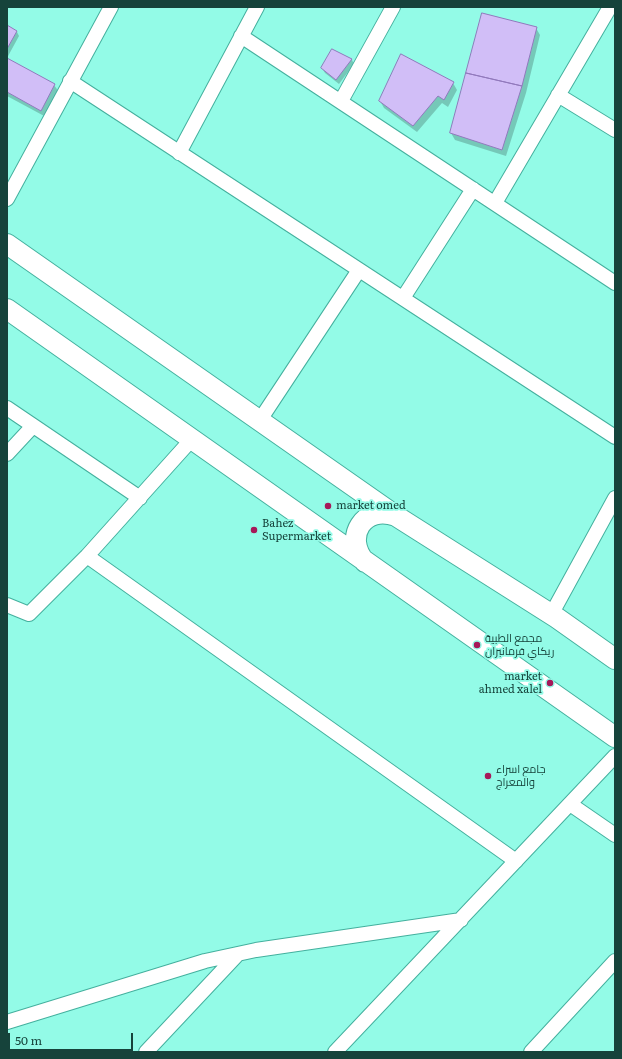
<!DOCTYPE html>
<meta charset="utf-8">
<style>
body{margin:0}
#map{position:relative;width:622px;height:1059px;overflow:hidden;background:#93fbe7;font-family:Literata,serif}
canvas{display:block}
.frame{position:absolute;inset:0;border:8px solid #16433b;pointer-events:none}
.scale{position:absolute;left:8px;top:1033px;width:125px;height:18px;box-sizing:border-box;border:2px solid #16433b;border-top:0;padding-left:5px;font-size:12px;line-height:14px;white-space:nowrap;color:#16433b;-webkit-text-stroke:3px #93fbe7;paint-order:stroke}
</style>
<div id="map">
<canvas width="622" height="1059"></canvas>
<div class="frame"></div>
<div class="scale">50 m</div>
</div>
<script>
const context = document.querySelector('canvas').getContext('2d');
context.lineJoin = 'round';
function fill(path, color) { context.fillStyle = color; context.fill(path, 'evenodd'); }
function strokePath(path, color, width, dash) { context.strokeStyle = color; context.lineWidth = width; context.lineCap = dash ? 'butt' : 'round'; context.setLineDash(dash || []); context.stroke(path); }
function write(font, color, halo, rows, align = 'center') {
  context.font = font + ' Literata,Cairo,serif'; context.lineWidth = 3.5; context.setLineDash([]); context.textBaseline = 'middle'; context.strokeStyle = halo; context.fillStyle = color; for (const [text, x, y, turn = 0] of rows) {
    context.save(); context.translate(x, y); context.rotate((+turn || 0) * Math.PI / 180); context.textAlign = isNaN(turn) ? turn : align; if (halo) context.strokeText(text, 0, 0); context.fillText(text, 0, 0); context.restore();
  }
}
fill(new Path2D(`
 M7,26l10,6 2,4 -12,22z
 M536,28l4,7 -14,58 -20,63 -51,-16 -4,-7z
 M332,51l20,9 2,4 -15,20 -14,-11 -3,-5z
 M7,59l47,26 5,7 -13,25 -39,-21z
 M453,83l4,7 -9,17 -6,-4 -25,29 -33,-24 -4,-7z`), '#0003');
const building = new Path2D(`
 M482,13l55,14 -15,59 -56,-13z
 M7,25l10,6 -10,18z
 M332,49l20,10 -16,21 -15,-12z
 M401,54l53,28 -10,18 -6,-4 -25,30 -34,-25z
 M7,58l48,26 -14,27 -34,-19z
 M466,73l56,13 -20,64 -52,-17z`);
fill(building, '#d1bef7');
strokePath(building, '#9179bc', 1);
const street = new Path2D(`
 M241,36l374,247
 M70,81l545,356
 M558,95l57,35
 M341,101l52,-94
 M179,153l78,-146
 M7,199l104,-192
 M495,203l115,-196
 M403,298l70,-109
 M7,408l133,90
 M260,420l99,-150
 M7,454l26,-28
 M87,556l429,305
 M7,605l22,9 58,-58 105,-117
 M551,615l64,-117
 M570,804l45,31
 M7,1022l198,-61 51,-11 205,-30
 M146,1052l92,-98
 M335,1052l280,-296
 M531,1052l84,-91`);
const secondary = new Path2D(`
 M7,244l389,272 161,102 58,41
 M7,309l608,428
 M365,562c-22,-25 -1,-58 31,-46`);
strokePath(street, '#44b09e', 16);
strokePath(secondary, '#44b09e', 22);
strokePath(street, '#fff', 14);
strokePath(secondary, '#fff', 20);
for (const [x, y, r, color] of [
 [328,506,4,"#a61859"],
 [254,530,4,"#a61859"],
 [477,645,4,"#a61859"],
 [550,683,4,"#a61859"],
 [488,776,4,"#a61859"]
]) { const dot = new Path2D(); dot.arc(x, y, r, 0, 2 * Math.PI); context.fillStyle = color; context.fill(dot); strokePath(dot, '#93fbe7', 1.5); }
write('11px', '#16433b', '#93fbe7', [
 ["market omed",336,506],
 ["Bahez",262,524],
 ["Supermarket",262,537],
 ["مجمع الطبية",485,639],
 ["ريكاي فرمانبران",485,652],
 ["market",542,677,"right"],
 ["ahmed xalel",542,690,"right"],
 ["جامع اسراء",496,770],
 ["والمعراج",496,783]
], 'left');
</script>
